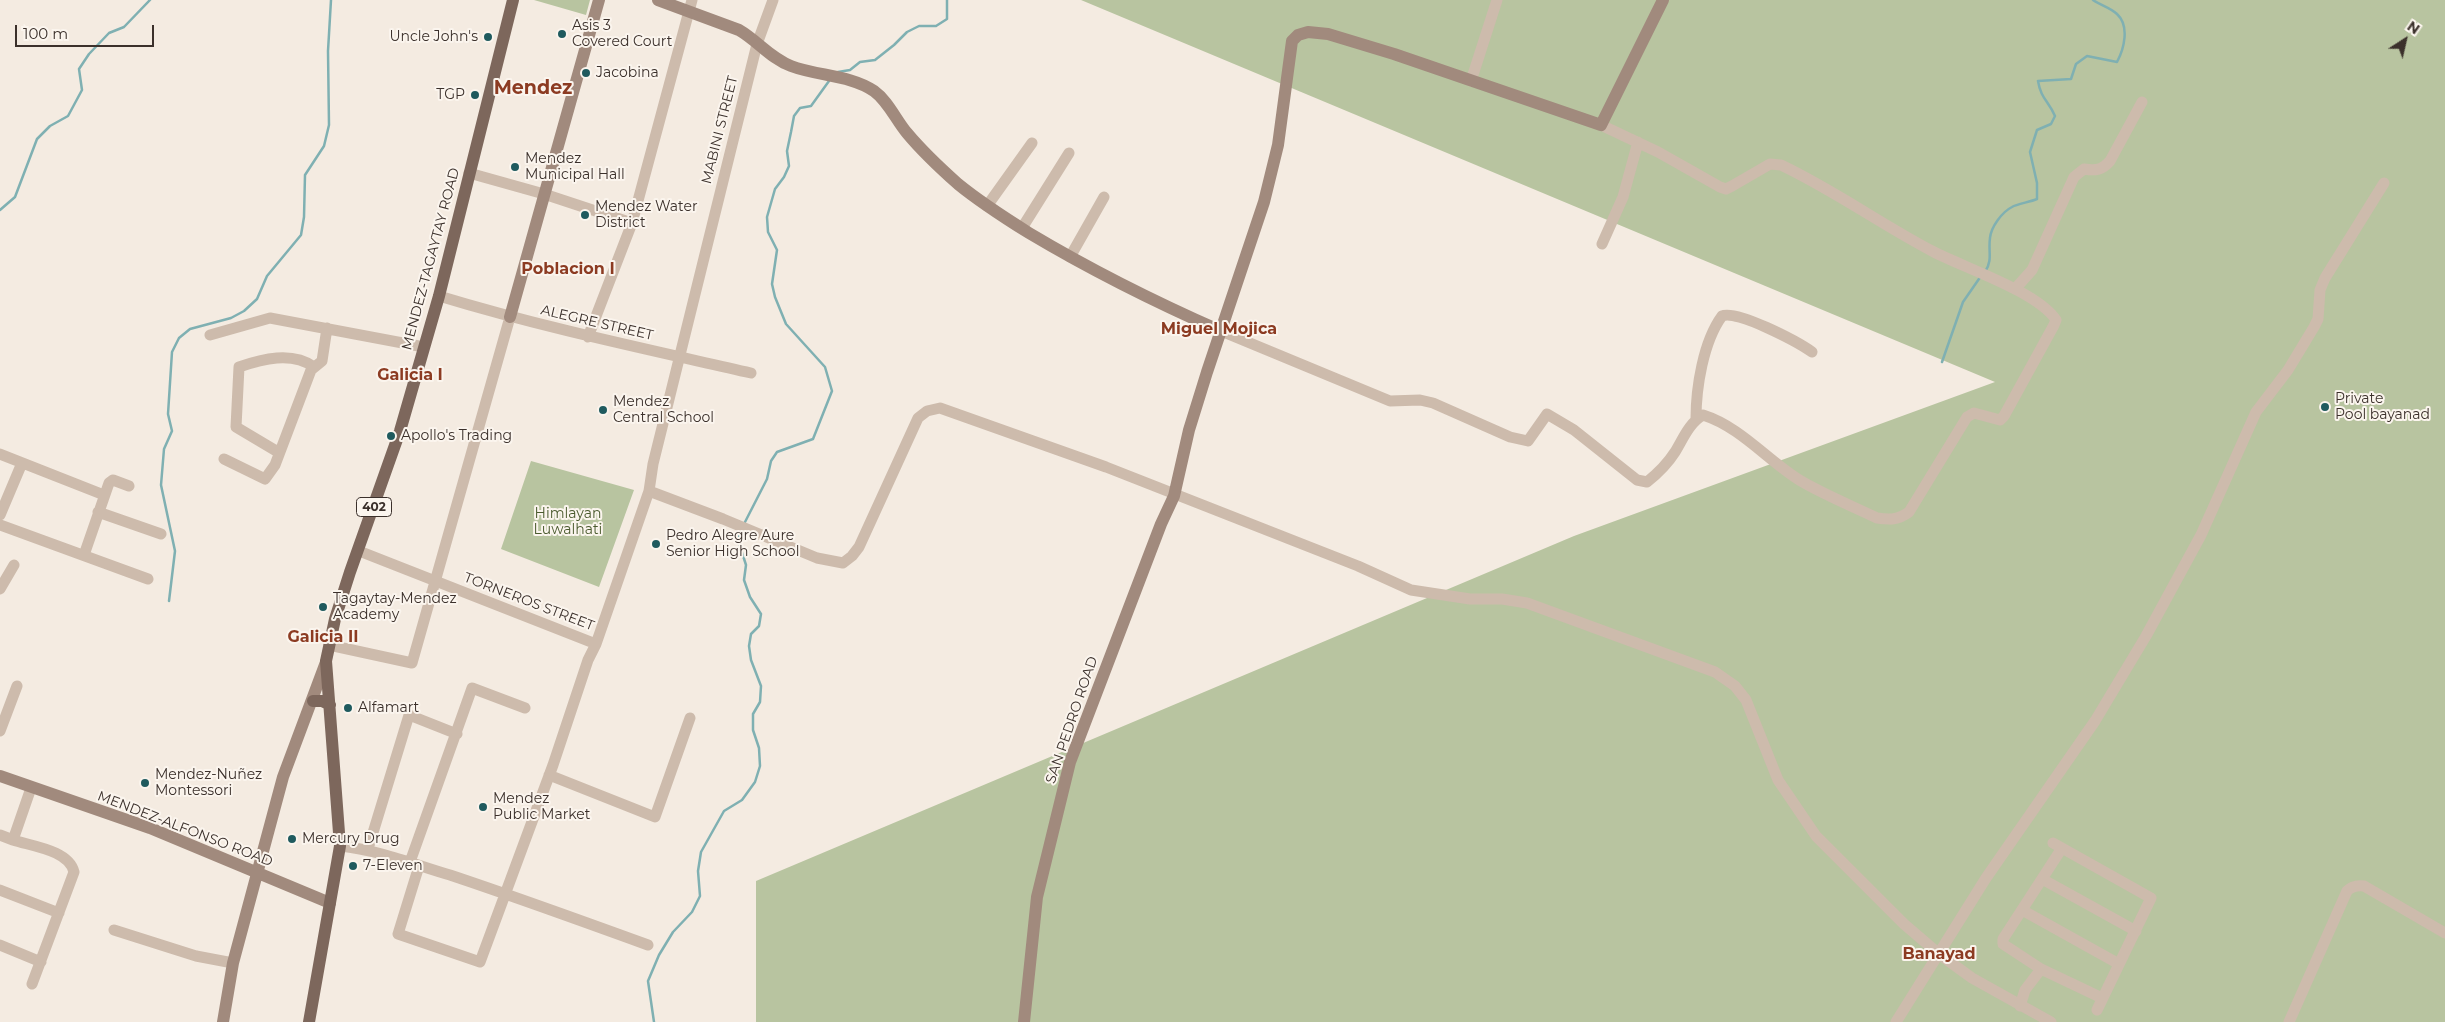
<!DOCTYPE html>
<meta charset="utf-8">
<style>
body{margin:0}
#map{position:relative;width:2445px;height:1022px;overflow:hidden;background:#f4ebe1;font-family:Montserrat,sans-serif}
canvas{display:block}
.north{position:absolute;left:2380px;top:15px;width:50px;height:50px;-webkit-text-stroke:4px #fbf5ee;paint-order:stroke;rotate:35deg;font-size:14px;font-weight:700;line-height:20px;text-align:center;color:#3b302b}
.north::after{content:'';display:block;margin:auto;width:18px;height:22px;background:#3b302b;clip-path:polygon(50% 0,100% 100%,50% 72%,0 100%)}
.scale{position:absolute;left:15px;top:25px;width:139px;height:22px;box-sizing:border-box;border:2px solid #3b302b;border-top:0;padding-left:6px;font-size:15px;line-height:18px;white-space:nowrap;color:#3b302b;-webkit-text-stroke:4px #fbf5ee;paint-order:stroke}
</style>
<div id="map">
<canvas width="2445" height="1022"></canvas>
<div class="north">N</div>
<div class="scale">100 m</div>
</div>
<script>
const context = document.querySelector('canvas').getContext('2d');
context.lineJoin = 'round';
function fill(path, color) { context.fillStyle = color; context.fill(path, 'evenodd'); }
function strokePath(path, color, width, dash) { context.strokeStyle = color; context.lineWidth = width; context.lineCap = dash ? 'butt' : 'round'; context.setLineDash(dash || []); context.stroke(path); }
function write(font, color, halo, rows, align = 'center') {
  context.font = font + ' Montserrat,sans-serif'; context.lineWidth = 4; context.setLineDash([]); context.textBaseline = 'middle'; context.strokeStyle = halo; context.fillStyle = color; for (const [text, x, y, turn = 0] of rows) {
    context.save(); context.translate(x, y); context.rotate((+turn || 0) * Math.PI / 180); context.textAlign = isNaN(turn) ? turn : align; if (halo) context.strokeText(text, 0, 0); context.fillText(text, 0, 0); context.restore();
  }
}
fill(new Path2D(`
 M534,0h56l-4,15z
 M1081,0h1364v1022h-1689v-141l818,-345 421,-154z
 M531,461l103,29 -35,97 -98,-38z`), '#b8c4a0');
strokePath(new Path2D(`
 M838,72l12,-2 10,-8 15,-2 19,-15 13,-13 12,-6h17l11,-7v-19
 M0,210l15,-13 22,-58 13,-13 18,-10 14,-26 -3,-21 10,-15 20,-21 15,-6 26,-27
 M1985,272c8,-12 3,-21 5,-34 1,-11 12,-26 22,-31 5,-3 18,-5 25,-8v-16l-7,-31 7,-22 14,-6 4,-8c-7,-16 -14,-17 -17,-35l33,-2 5,-15 11,-8 30,6c7,-13 13,-36 0,-48 -6,-6 -17,-9 -24,-14
 M1942,362l21,-60 18,-26
 M744,524l23,-45 4,-18 6,-9 36,-13 19,-48 -7,-24 -39,-43 -11,-27 -3,-13 5,-34 -9,-18 -1,-15 8,-28 9,-12 5,-11 -2,-15 4,-19 3,-16 6,-8 11,-2 18,-25
 M169,601l6,-50 -14,-66 3,-36 8,-18 -4,-17 4,-62 7,-14 11,-9 41,-11 13,-7 13,-12 10,-23 34,-41 3,-18 1,-42 19,-29 5,-21 -1,-74 3,-51
 M654,1022l-6,-41 11,-26 14,-23 19,-20 8,-16 -2,-25 3,-19 23,-41 18,-11 13,-18 5,-16 -1,-18 -6,-18v-16l7,-12 1,-16 -10,-26 -2,-14 2,-12 8,-8 2,-12 -11,-17 -6,-17 2,-15 -8,-25 3,-8`), '#7fb0b2', 2.5);
strokePath(new Path2D(`
 M1471,81l26,-81
 M469,173l75,21 88,29
 M987,206l45,-63
 M1022,228l47,-75
 M1602,244l21,-47 15,-55
 M1070,257l34,-60
 M2015,289l17,-19 42,-93 10,-8c12,2 18,1 26,-8l32,-59
 M439,296c102,31 207,53 312,77
 M1221,331l169,70 30,-1 13,3 77,34 18,4 19,-27 27,16 63,50 10,2c10,-8 21,-19 28,-30 8,-13 14,-29 28,-37 38,12 65,46 98,66 24,14 51,25 76,37 13,2 21,2 32,-6l58,-95 7,-4 26,7 4,-4 50,-91 2,-5c-18,-28 -91,-52 -122,-68 -52,-27 -100,-62 -153,-87l-11,-1 -38,22 -6,3 -6,-2 -62,-35 -57,-27
 M210,335l60,-17 154,29
 M588,337l44,-114 60,-223
 M1696,419c0,-31 7,-77 26,-103 14,-7 76,26 90,36
 M278,452l-42,-25 3,-60c23,-8 53,-16 75,0
 M0,454l104,41
 M224,459l41,20 10,-14 36,-95 11,-9 5,-33
 M649,491l74,28 94,39 26,5 9,-7 7,-9 59,-129 9,-7 13,-3 166,59 252,99 53,24 59,9h32l25,4 188,69 20,14 11,14 32,80 38,56 88,88 35,30 33,24 79,44
 M98,512l63,22
 M0,515l22,-52
 M0,525l148,54
 M359,551l237,93 -8,16 -35,105 -73,197 -82,-28 21,-68
 M84,555l25,-72 4,-3 16,6
 M0,589l14,-24
 M596,644l53,-153 4,-27 104,-420 16,-44
 M329,645l83,18 98,-346
 M0,731l17,-45
 M549,775l106,42 35,-99
 M0,835l13,5 18,-52
 M13,840c18,6 56,10 61,32l-42,112
 M2053,843l98,55 -54,112
 M340,846c38,4 73,18 110,29 66,22 132,46 198,70
 M2062,848l-59,91v5l38,25 61,29
 M368,849l41,-134 48,19
 M410,862l62,-174 53,20
 M2042,879l94,52
 M0,890l59,23
 M2022,910l97,54
 M114,930l82,26 37,7
 M0,945l41,17
 M2020,1006l5,-16 16,-21
 M1896,1022l90,-144 109,-157 51,-85 55,-101 55,-123 32,-42 26,-43 4,-8 2,-29 5,-12 59,-95
 M2289,1022l58,-131c5,-5 10,-6 17,-5l81,47`), '#cdbbac', 11);
strokePath(new Path2D(`
 M658,0l81,30c19,11 31,28 52,36 26,10 60,9 83,25 14,10 22,29 33,42 15,18 33,35 51,51 22,18 47,34 71,49 62,37 126,69 192,98
 M510,317l89,-317
 M0,776l150,52 180,75
 M223,1022l10,-59 50,-186 43,-115
 M1024,1022l13,-125 33,-135 91,-238 13,-28 15,-66 18,-58 57,-170 14,-57 14,-104 6,-6 10,-3 20,2 66,20 207,71 62,-125`), '#a18a7d', 12);
strokePath(new Path2D(`
 M313,701h9l8,4
 M309,1022l31,-176 -14,-185 9,-42 15,-47 50,-141 39,-135 74,-296`), '#7d675c', 12);
for (const [x, y, r, color] of [
 [562,34,5,"#1f5a5e"],
 [488,37,5,"#1f5a5e"],
 [586,73,5,"#1f5a5e"],
 [475,95,5,"#1f5a5e"],
 [515,167,5,"#1f5a5e"],
 [585,215,5,"#1f5a5e"],
 [2325,407,5,"#1f5a5e"],
 [603,410,5,"#1f5a5e"],
 [391,436,5,"#1f5a5e"],
 [656,544,5,"#1f5a5e"],
 [323,607,5,"#1f5a5e"],
 [348,708,5,"#1f5a5e"],
 [145,783,5,"#1f5a5e"],
 [483,807,5,"#1f5a5e"],
 [292,839,5,"#1f5a5e"],
 [353,866,5,"#1f5a5e"]
]) { const dot = new Path2D(); dot.arc(x, y, r, 0, 2 * Math.PI); context.fillStyle = color; context.fill(dot); strokePath(dot, '#fbf5ee', 2); }
for (const [x, y, w] of [
 [374,507,35]
]) { const box = new Path2D(); box.roundRect(x - w / 2, y - 9.5, w, 19, 4); context.fillStyle = '#fbf5ee'; context.fill(box); strokePath(box, '#3b302b', 1); }
write('bold 12px', '#3b302b', null, [
 ["402",374,507]
]);
write('14px', '#3b302b', '#fbf5ee', [
 ["Asis 3",572,26],
 ["Covered Court",572,42],
 ["Uncle John's",478,37,"right"],
 ["Jacobina",596,73],
 ["TGP",465,95,"right"],
 ["Mendez",525,159],
 ["Municipal Hall",525,175],
 ["Mendez Water",595,207],
 ["District",595,223],
 ["Private",2335,399],
 ["Pool bayanad",2335,415],
 ["Mendez",613,402],
 ["Central School",613,418],
 ["Apollo's Trading",401,436],
 ["Pedro Alegre Aure",666,536],
 ["Senior High School",666,552],
 ["Tagaytay-Mendez",333,599],
 ["Academy",333,615],
 ["Alfamart",358,708],
 ["Mendez-Nuñez",155,775],
 ["Montessori",155,791],
 ["Mendez",493,799],
 ["Public Market",493,815],
 ["Mercury Drug",302,839],
 ["7-Eleven",363,866]
], 'left');
write('14px', '#3b302b', '#fbf5ee', [
 ["MABINI STREET",720,130,-76],
 ["MENDEZ-TAGAYTAY ROAD",431,259,-75],
 ["ALEGRE STREET",597,323,13],
 ["TORNEROS STREET",529,602,21],
 ["SAN PEDRO ROAD",1072,720,-71],
 ["MENDEZ-ALFONSO ROAD",185,829,21]
]);
write('14px', '#4a5a2e', '#fbf5ee', [
 ["Himlayan",568,514],
 ["Luwalhati",568,530]
]);
write('bold 16px', '#8c3b22', '#fbf5ee', [
 ["Poblacion I",568,269],
 ["Miguel Mojica",1219,329],
 ["Galicia I",410,375],
 ["Galicia II",323,637],
 ["Banayad",1939,954]
]);
write('bold 19px', '#8c3b22', '#fbf5ee', [
 ["Mendez",533,88]
]);
</script>
